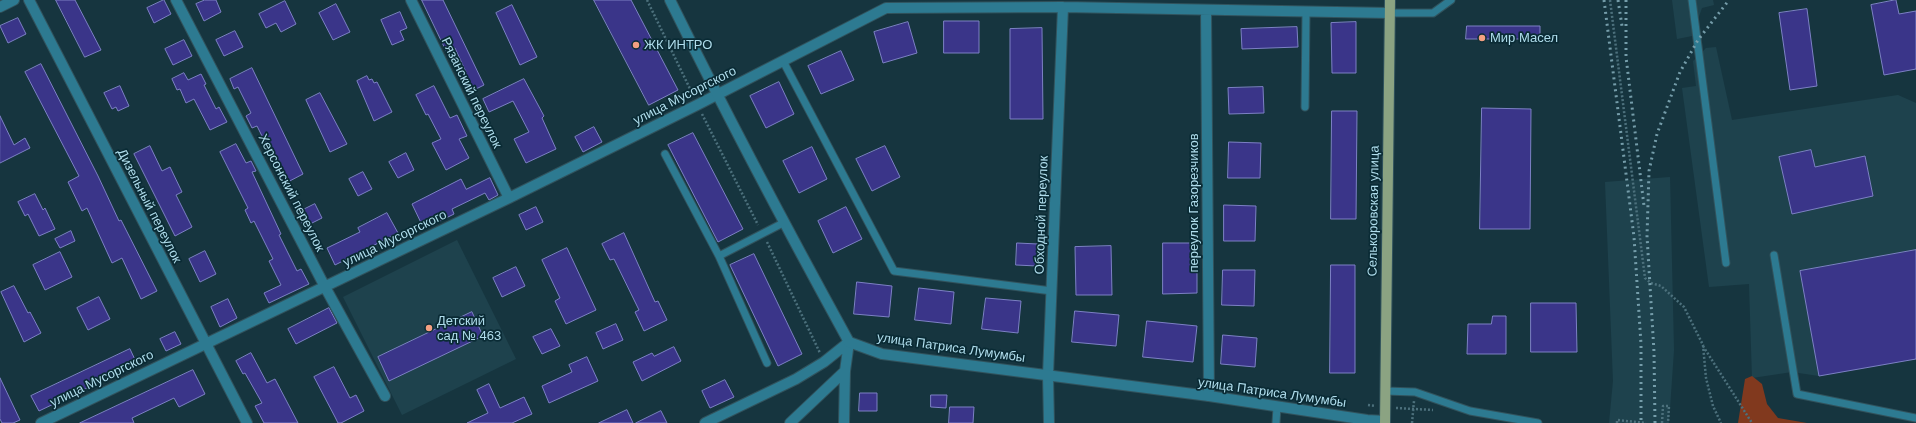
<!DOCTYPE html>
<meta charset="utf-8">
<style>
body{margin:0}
canvas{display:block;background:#16353f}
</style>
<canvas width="1916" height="423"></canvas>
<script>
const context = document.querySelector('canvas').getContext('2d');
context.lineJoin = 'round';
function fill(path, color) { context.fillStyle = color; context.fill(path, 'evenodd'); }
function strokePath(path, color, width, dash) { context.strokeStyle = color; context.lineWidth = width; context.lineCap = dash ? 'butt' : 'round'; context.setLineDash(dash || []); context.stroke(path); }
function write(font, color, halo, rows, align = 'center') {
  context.font = font + ' Helvetica,sans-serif'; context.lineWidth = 3.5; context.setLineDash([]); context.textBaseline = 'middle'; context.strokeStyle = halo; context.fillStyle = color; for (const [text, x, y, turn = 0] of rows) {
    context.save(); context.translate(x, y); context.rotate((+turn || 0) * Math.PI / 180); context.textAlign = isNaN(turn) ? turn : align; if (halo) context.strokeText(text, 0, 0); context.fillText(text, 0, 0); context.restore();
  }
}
fill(new Path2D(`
 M1672,0h41l1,5 -12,3 -10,28 -15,3z
 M1716,47l16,73 166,-25 18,8v256l-97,17 -27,-4 -40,6 -3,-94 -40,3 -27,-199 14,-2 -3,-25 13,-13z
 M1670,177l4,173 -5,73h-60l4,-42 -8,-199z
 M457,240l59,119 -114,56 -59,-118z`), '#1e424d');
fill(new Path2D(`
 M1752,376l10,8 5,20 11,14 29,5h-69l7,-44z`), '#81391e');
const building = new Path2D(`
 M56,0h19l26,50 -16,7z
 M164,0l7,14 -17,9 -7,-15z
 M205,0h11l5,12 -17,9 -8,-17z
 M422,0h21l41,85 -16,8 -8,-18 6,-3 -11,-24 -8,4z
 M594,0h37l47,90 -29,15z
 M1896,0l3,14 17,-3v58l-32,6 -13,-70z
 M285,1l11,23 -15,8 -5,-9 -10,5 -7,-14z
 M336,4l14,28 -17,8 -14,-27z
 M512,5l25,52 -17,8 -24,-52z
 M1807,9l10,77 -27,4 -11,-77z
 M400,12l7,16 -7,3 4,9 -12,5 -11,-25z
 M18,18l8,16 -18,9 -8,-17z
 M944,21h35v32h-35z
 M908,22l9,31 -34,10 -9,-31z
 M1356,22v51h-24l-1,-50z
 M1467,26h73v13h-74z
 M1297,27l1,20 -56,2 -1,-20z
 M1042,28l1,91h-33v-90z
 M235,31l8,16 -19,9 -8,-16z
 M184,40l8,16 -19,9 -8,-16z
 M841,51l13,29 -33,14 -13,-28z
 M41,64l57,112 21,45 2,-1 36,71 -16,8 -19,-41 -10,5 -25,-55 -5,3 -14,-29 11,-6 -54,-104z
 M252,68l51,106 -19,10 -12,-24 3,-1 -10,-19h-1l-7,-14 -5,2 -6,-12 5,-3 -13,-26 -4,2 -4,-10z
 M184,73l4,7 13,-6 5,10 -2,1 12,24 3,-2 8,15 -17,8 -16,-31 -8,4 -6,-14 -3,1 -5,-11z
 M367,76l2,4 3,-1 2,4 3,-1 15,30 -18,9 -17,-40z
 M524,79l20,37 -2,2 14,31 -30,14 -12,-24 15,-7 -16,-31 -24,11 -6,-13z
 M779,82l15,32 -28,14 -16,-32z
 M120,86l9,20 -11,5 -2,-4 -4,2 -8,-16z
 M434,86l16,32 7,-3 10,21 -8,3 10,19 -23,12 -14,-27 9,-4 -13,-25 -2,1 -10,-20z
 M1263,87l1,26 -35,1 -1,-26z
 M320,93l27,51 -17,8 -24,-52z
 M1482,108l49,1 -1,120h-50z
 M1332,111h25l-1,108h-25z
 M0,116l14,29 11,-7 5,10 -30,15z
 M594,127l8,15 -19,10 -8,-15z
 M693,133l50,96 -25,13 -50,-97z
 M1229,142l32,1 -1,35h-32z
 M236,144l10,19 5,-2 5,10 -4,1 29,62 -2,1 18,36 4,-2 8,15 -40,19 -5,-10 17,-8 -12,-24 4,-2 -19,-38 -3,2 -6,-13 3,-2 -28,-56z
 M150,146l12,25 8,-4 12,25 -6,3 16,32 -17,9 -41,-82z
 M885,146l15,31 -28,14 -16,-32z
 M812,147l15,32 -28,14 -16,-32z
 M1811,150l4,17 50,-11 8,40 -81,18 -13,-57z
 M406,153l8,17 -16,8 -9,-16z
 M363,172l9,17 -14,7 -9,-17z
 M490,178l8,17 -9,5 -4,-7 -33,16 2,5 -30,15 -12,-25 49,-25 5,10z
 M35,194l8,16 2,-2 10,21 -16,7 -11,-22 -3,2 -7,-14z
 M315,204l7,14 -18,9 -7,-14z
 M1224,205l32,1 -1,35h-31z
 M536,207l7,15 -17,8 -7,-15z
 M846,207l16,32 -29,14 -15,-32z
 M387,213l11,20 -63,32 -8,-17 33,-16 -2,-4z
 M71,231l4,10 -15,7 -5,-9z
 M624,233l31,69 3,-1 9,19 -23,11 -9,-19 4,-2 -25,-51 -4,1 -8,-16z
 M1017,243l21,1 -1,22 -21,-1z
 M1163,243h34v50l-34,1z
 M1111,246l1,49h-36l-1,-48z
 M567,248l29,62 -30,14 -11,-23 5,-3 -18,-38z
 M1916,250v109l-97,17 -19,-105z
 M205,251l11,23 -16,8 -11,-23z
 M60,252l12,25 -27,13 -12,-25z
 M754,254l48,100 -24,12 -48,-101z
 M1331,265h24v108h-25z
 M516,267l9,19 -23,11 -9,-19z
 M1223,270h32l-1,36 -32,-1z
 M857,282l35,4 -3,31 -35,-3z
 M14,286l14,27 2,-1 11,21 -17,9 -23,-50z
 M919,288l35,4 -3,32 -36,-4z
 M99,297l11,22 -22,11 -11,-22z
 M986,298l35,3 -3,32 -36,-4z
 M228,299l9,19 -17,9 -9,-20z
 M1531,303h45l1,49h-46z
 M329,308l8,15 -41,21 -8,-15z
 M1075,311l44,4 -3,31 -44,-4z
 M472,312l11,24 -94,45 -11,-24z
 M1493,316h13v38h-39l1,-30h23z
 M1147,321l50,5 -4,36 -50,-5z
 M616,324l7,16 -20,9 -7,-16z
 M551,329l9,17 -18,8 -9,-17z
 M175,332l6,12 -15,7 -6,-12z
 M1223,335l34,3 -2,29 -34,-3z
 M674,347l7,14 -39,20 -9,-19 19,-9 2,3z
 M130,349l7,15 -98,47 -8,-15z
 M251,353l16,30 8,-4 23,44h-34l-9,-17 7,-3 -17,-30 -2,1 -7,-13z
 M587,357l11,24 -49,22 -7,-17 30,-14 -3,-7z
 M334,367l16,31 6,-3 8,16 -23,12h-3l-3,-6 -21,-40z
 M193,370l12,24 -26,13 -5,-9 -42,20 2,5h-54z
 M0,378l20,42 -7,3h-11l-2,-4z
 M725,380l9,17 -24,11 -8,-17z
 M489,384l11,24 24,-11 8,17 -20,9h-45l21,-10 -11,-23z
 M860,393h17v18h-18z
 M931,395h16l-1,13 -15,-1z
 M950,407h24l-1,16h-24z
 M627,410l6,13h-34z
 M661,411l6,12h-31z`);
fill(building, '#3a3589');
strokePath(building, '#7c80c4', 1);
const service = new Path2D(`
 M1692,0l34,263
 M1390,13h43l18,-13
 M783,61l111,210 158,20
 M1305,107l1,-95
 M665,154l54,102 64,-33
 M1774,255l23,139 119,24
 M719,256l48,107
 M1385,391l30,1 55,19 68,12
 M1276,423l1,-16`);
const minor = new Path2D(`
 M29,0l218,423
 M176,0l149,287 60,109
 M411,0l98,198
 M0,7l14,-7
 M1206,10l3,386
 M41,423l468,-225 188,-93 189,-97 177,-1 327,6
 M705,423l91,-44 28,-17 25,-20
 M790,423l55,-52 4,-29
 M844,423l1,-52
 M1049,423l-1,-48 15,-368`);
const tertiary = new Path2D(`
 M670,0c57,116 117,229 179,342l33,12 327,42 158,24 18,1`);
const primary = new Path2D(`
 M1385,423l5,-423`);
strokePath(service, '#31535d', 9);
strokePath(minor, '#31535d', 12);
strokePath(tertiary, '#31535d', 12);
strokePath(primary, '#31535d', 12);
strokePath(new Path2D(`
 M647,0l46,95
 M1610,0l35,278 6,5 10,3 23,21 19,38 3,33 7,28 8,17
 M702,114l56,111
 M767,242l53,111
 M1703,346l49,77
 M1368,405l7,1
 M1396,408l37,2
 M1412,423l2,-22
 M1617,423v-3l29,3
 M1662,423l1,-17h6l-1,17`), '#4c707c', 2.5, [2, 2]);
strokePath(service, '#2d7a91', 7);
strokePath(minor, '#2d7a91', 10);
strokePath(tertiary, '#2d7a91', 10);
strokePath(primary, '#8ba382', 10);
strokePath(new Path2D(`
 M1604,0l30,237 7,107v79
 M1618,0l4,26
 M1626,0v57l18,149
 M1655,423l-1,-71 -7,-116 2,-65 8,-37 23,-62 18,-32 31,-40`), '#759daa', 3, [2, 4]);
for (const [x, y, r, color] of [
 [1482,38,4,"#f3a082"],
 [636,45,4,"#f3a082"],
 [429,328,4,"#f3a082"]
]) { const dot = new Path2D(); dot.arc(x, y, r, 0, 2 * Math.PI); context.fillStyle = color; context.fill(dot); strokePath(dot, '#0a2b35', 1.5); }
write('13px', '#b0ddec', '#0a2b35', [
 ["Мир Масел",1490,38],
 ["ЖК ИНТРО",644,45],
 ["Детский",437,321],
 ["сад № 463",437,336]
], 'left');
write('13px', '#b0ddec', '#0a2b35', [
 ["Рязанский переулок",471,93,64],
 ["улица Мусоргского",685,96,-27],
 ["Херсонский переулок",291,193,63],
 ["переулок Газорезчиков",1194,203,-90],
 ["Дизельный переулок",149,206,63],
 ["Селькоровская улица",1374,211,-89],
 ["Обходной переулок",1042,215,-88],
 ["улица Мусоргского",395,239,-26],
 ["улица Патриса Лумумбы",951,348,8],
 ["улица Мусоргского",102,379,-26],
 ["улица Патриса Лумумбы",1272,393,8]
]);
</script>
